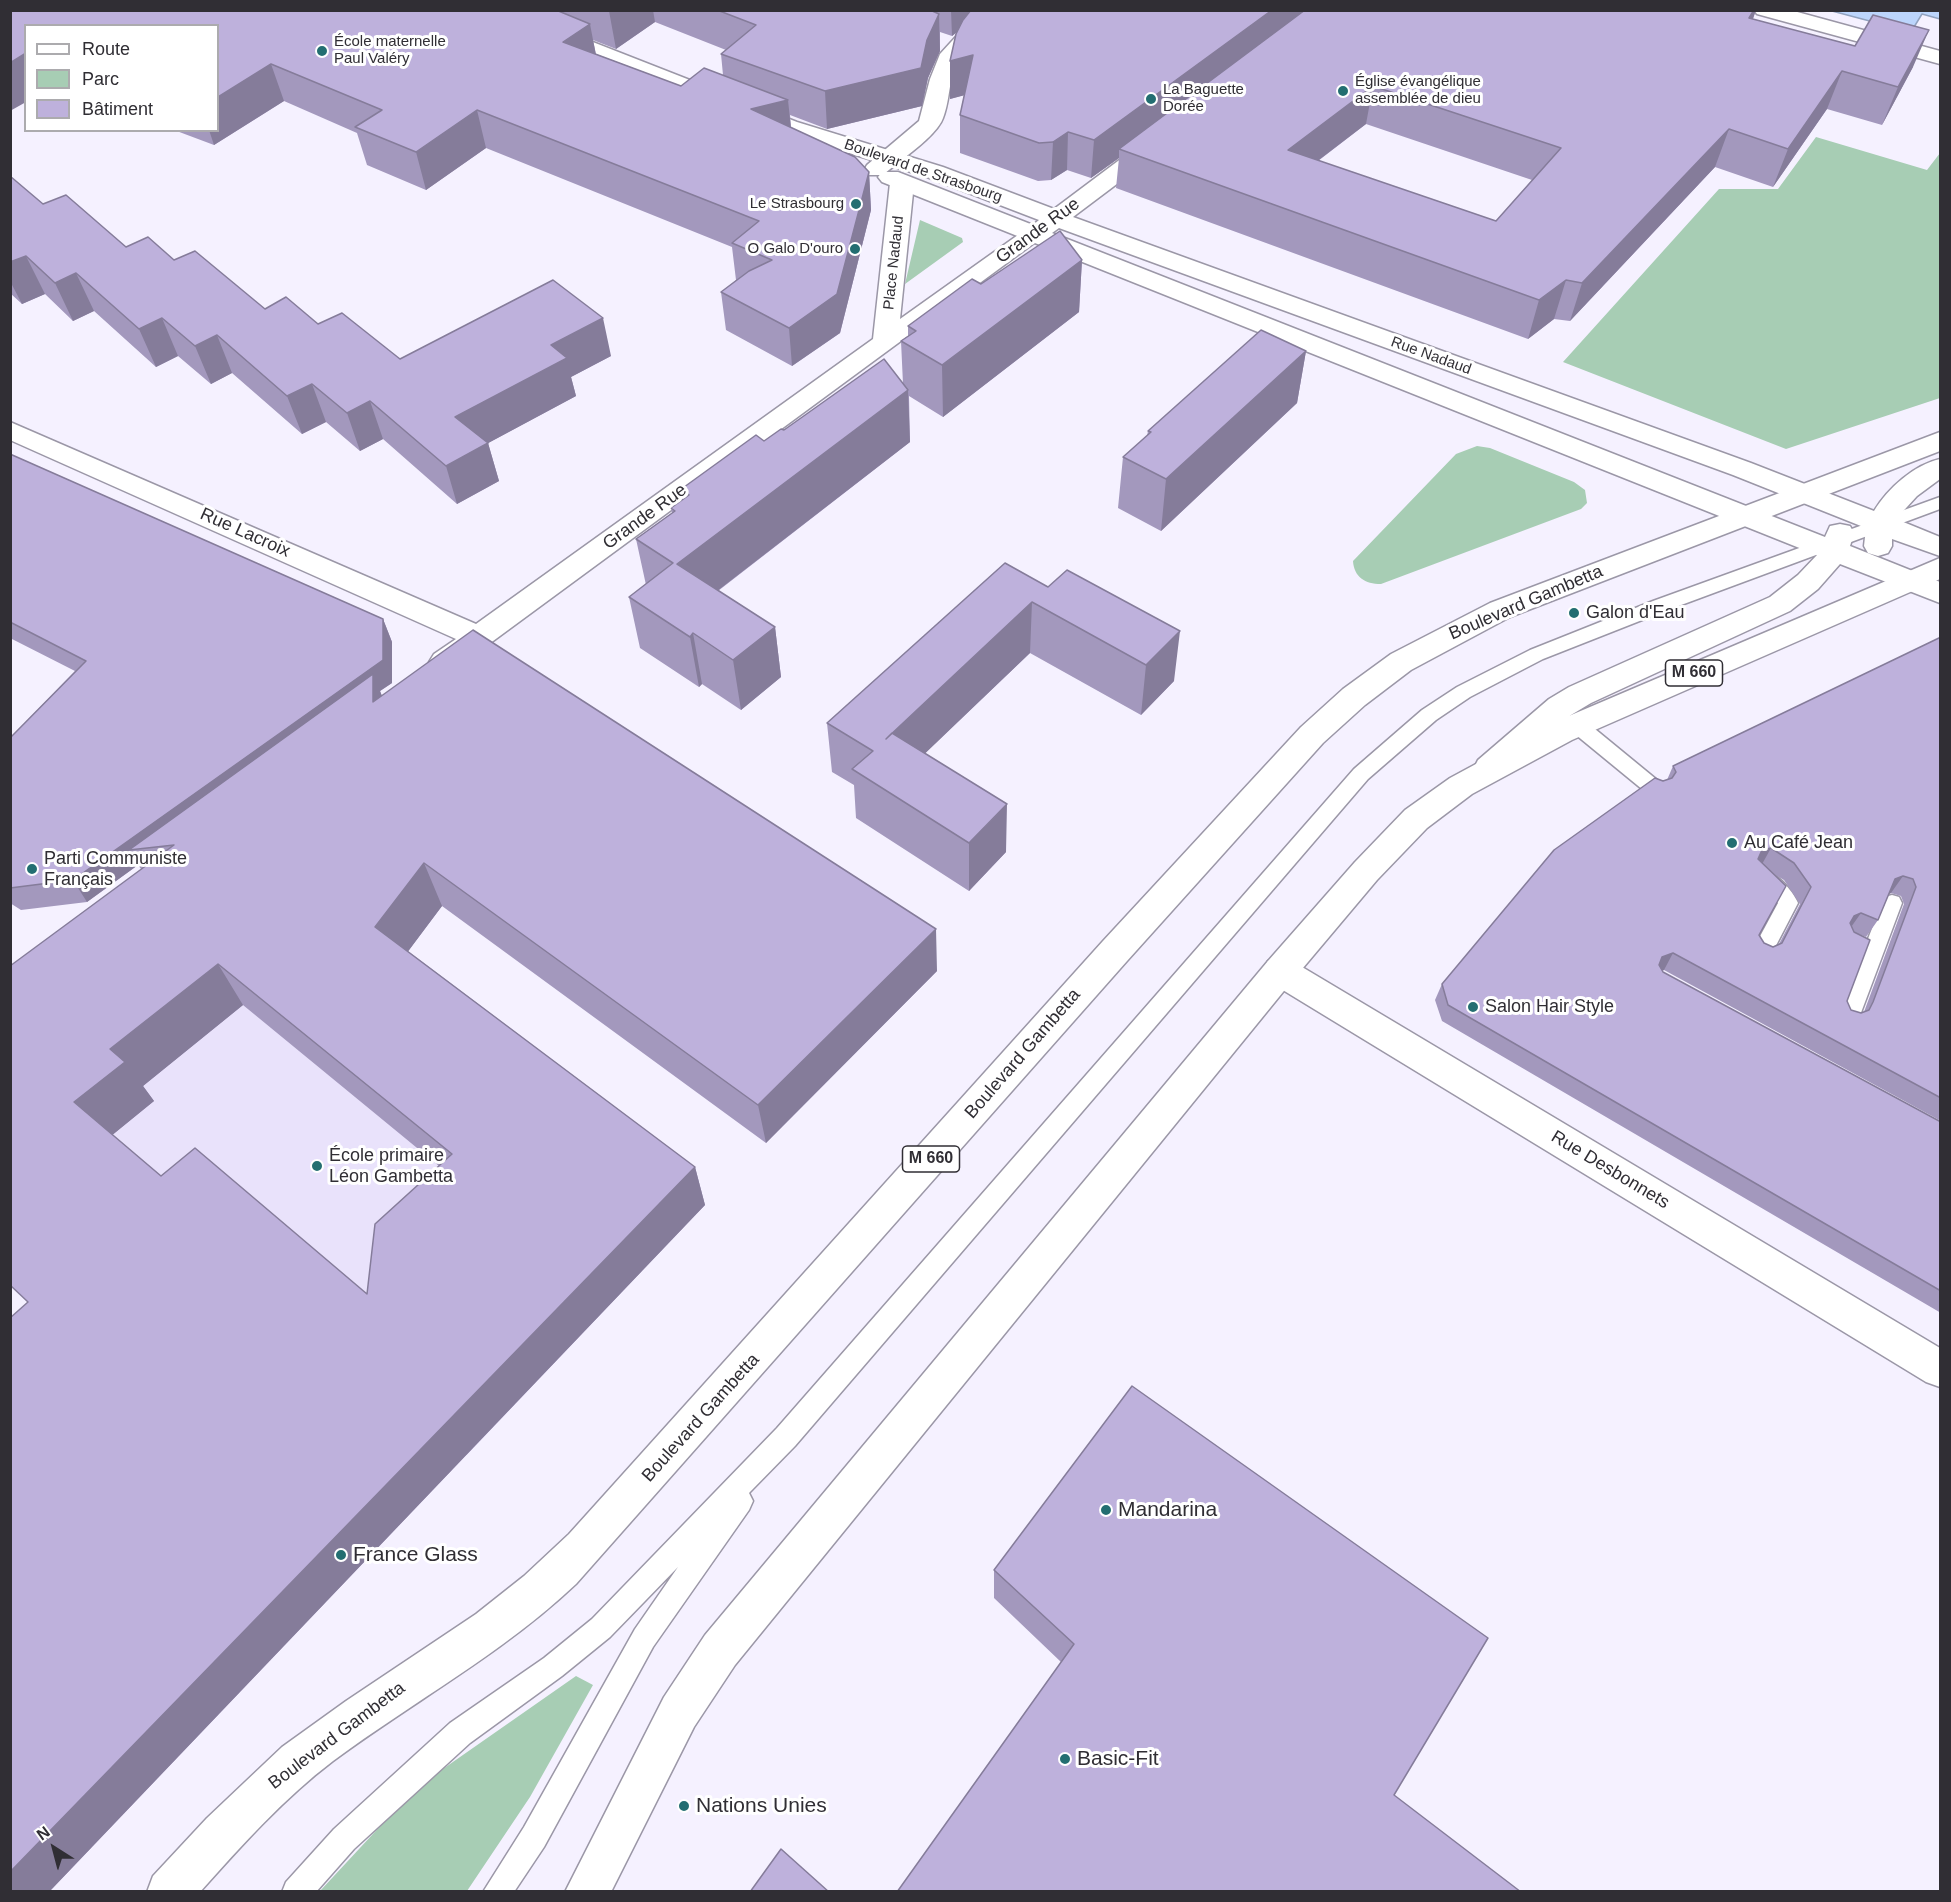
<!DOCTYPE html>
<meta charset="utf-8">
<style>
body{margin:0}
#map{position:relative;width:1951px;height:1902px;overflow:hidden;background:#f5f1ff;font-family:Helvetica,sans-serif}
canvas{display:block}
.frame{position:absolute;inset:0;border:12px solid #302e34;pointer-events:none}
.legend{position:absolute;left:24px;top:24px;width:195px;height:108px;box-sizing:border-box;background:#fff;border:2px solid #acabae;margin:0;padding:8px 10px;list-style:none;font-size:18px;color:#302e34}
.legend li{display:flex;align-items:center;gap:12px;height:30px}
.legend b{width:30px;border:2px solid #acabae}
.north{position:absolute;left:24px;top:1818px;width:60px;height:60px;-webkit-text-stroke:4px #fff;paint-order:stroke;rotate:324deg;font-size:16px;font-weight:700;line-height:24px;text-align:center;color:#302e34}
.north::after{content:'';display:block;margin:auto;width:21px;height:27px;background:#302e34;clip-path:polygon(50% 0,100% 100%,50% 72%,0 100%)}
</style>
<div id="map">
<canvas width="1951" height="1902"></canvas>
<div class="frame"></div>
<ul class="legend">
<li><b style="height:8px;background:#fff"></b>Route</li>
<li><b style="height:16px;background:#a7cdb4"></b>Parc</li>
<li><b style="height:16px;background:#beb1dc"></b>Bâtiment</li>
</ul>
<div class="north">N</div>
</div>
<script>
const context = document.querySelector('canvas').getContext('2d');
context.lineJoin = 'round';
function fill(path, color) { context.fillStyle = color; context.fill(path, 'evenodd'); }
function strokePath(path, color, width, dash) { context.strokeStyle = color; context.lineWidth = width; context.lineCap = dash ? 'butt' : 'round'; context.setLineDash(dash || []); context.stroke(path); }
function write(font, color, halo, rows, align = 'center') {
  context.font = font + ' Helvetica,sans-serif'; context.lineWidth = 6; context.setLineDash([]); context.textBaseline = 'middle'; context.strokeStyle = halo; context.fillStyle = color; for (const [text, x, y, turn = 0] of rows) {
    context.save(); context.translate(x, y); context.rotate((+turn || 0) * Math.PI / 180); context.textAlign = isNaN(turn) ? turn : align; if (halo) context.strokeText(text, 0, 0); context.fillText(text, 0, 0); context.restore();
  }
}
fill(new Path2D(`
 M173,908l463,369 -169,178 -456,-400z`), '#e9e2fb');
fill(new Path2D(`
 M1816,137l111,33 13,-17v245l-154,51 -223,-87 156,-173h59z
 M920,220l42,18 1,4 -58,42z
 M1477,446l13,2 84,34 11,8 2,13 -6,6 -200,75c-16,0 -27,-7 -28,-23l103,-107z
 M576,1676l17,9 -63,112 -63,94h-147l65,-70 55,-50z`), '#a7cdb4');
const water = new Path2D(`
 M1832,11h108v8l-18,-5 -11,18z`);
fill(water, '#bcd5fc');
strokePath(water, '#92a3c0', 1.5);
const lane = new Path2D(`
 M1940,497v12l-275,102 -122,48 -73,38 -34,23 -68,59 -573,667 -46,47 4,8 -4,9 -96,137 -109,200 -30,45h-31l41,-65 111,-198 43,-62 -68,70 -48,39 -92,67 -116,106 -38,43h-34l4,-10 48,-53 116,-106 94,-65 48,-39 185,-191 577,-659 68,-59 35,-23 73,-37 123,-49z
 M1577,718l7,2 78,64 3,5 -3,5 -7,3 -7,-3 -78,-64 -3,-5 3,-5z
 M1761,868c15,5 31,21 37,35l-29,56 -7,3 -7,-3 -4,-6 27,-50 -27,-27 3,-6z
 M1892,895l7,2 3,6 -43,115 -3,6 -8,3 -8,-3 -3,-6 45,-115 3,-6z`);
const street = new Path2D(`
 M988,10h25c-13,19 -40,26 -52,46 -13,18 -10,42 -18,62 -6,18 -44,43 -60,57h-16l-3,-5 3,-5 52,-44 11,-42 10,-25 22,-24z
 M1754,10h36l150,41v13l-183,-50z
 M902,176l8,2 4,5 -14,136 125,-89h16l4,5 -556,409c-17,12 -33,32 -55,26l-5,-8 5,-8 22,-15 -446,-199v-18l466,202 397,-285 17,-156 4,-5z
 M1280,957l12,4 648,387v39l-14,-5 -658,-401 -5,-10 5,-10z`);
const secondary = new Path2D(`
 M481,10h30l286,112 146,45 111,42 92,-69h16l3,5 -3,5 -89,67 678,246 123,48c14,-23 40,-46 66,-52v20l-23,17 -21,23 44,18v19l-48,-17v7l-4,7 -10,3 -10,-3 -4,-7 2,-18 -133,-53 -674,-247 -7,5 773,304 5,-11 10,-2 10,2 4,7 -4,13 90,36v21l-100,-39 -22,25 -28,22 -199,92 -20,12 -71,61 -11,4 -11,-4 -4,-8 4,-8 71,-61 20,-12 201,-90 28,-22 19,-20 -935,-373 -4,-5 4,-5h16l135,53 6,-5 -112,-43 -146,-45 -297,-118z`);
const primary = new Path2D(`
 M1940,432v19l-430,166 -99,53 -46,35 -42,38 -196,218 -551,623c-74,70 -162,117 -243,177 -50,38 -91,84 -133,131h-53l6,-16 54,-58 75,-71 64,-46 130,-87 48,-38 45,-42 534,-593 198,-214 42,-38 48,-35 99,-51z
 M1940,558v21l-368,161 -100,54 -45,34 -50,52 -85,101 -557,684 -41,62 -83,165h-46l99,-195 41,-62 563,-674 87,-99 50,-52 45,-32 100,-54z`);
strokePath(lane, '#9b97a7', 3);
strokePath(street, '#9b97a7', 3);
strokePath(secondary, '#9b97a7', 3);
strokePath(primary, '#9b97a7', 3);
fill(lane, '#fff');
fill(street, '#fff');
fill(secondary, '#fff');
fill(primary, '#fff');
fill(new Path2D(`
 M10,10h1746l-3,9 160,48 -31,58 -55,-16 -54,78 -58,-20 -145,154 -16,-2 -26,20 -412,-151 3,-30 -28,20 -24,-8 -16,10 -13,1 -78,-28v-38l4,-20 -14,4v-38l6,-28 -4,3 -12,-4v19l-12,27 -6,28 -95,23 -37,-14 1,12 78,45 2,38 -31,123 -48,33 -66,-36 -5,-38 15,-12 -4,-33 -246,-99 -60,42 -59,-25 -10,-32 -73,-32 -70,44 -40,-15h44v-104zM655,22l71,28 -5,4 2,21 -42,11 -85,-32 -3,-14 23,9zM1366,124l166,56 -36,41 -178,-60z
 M10,176l33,28 83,43 48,13 91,49 53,15 82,35 211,-3 -40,21 5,19 -88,47 11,38 -42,23 -74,-65 -23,12 -34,-29 -24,12 -70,-61 -21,11 -33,-28 -22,11 -62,-56 -21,10 -28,-27 -23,10 -12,-11z
 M1082,260l-3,52 -136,105 -34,-21 1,46 -192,149 57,36 6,50 -40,33 -39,-26 -3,3 -59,-39 -11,-51 17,-12 -10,-46 36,-26 -1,-5 11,-7 -2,-11 84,-49 20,-11 119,-46 -2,-43 7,-5v-10l73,-42z
 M1306,351l-9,52 -136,128 -43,-23 5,-51 24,-21 1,-5z
 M10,454l373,165 9,23v41l-12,8 2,5 555,275 -171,172 -324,-237 -34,45 287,216 10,38 -656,687h-39l18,-590 113,-433 -3,-4 -51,37 -66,8 -11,-7v-165l65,-67 -65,-33zM243,1005l196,161 -72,128 -206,-118 -49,-41 42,-34 -11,-15z
 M1048,587l126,94 -33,34 -111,-62 -105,100 81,99 -37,39 -113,-73 -2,-33 -22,-13 -5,-49z
 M1941,637v484l-277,-151 -2,1 1,1 278,150v191l-499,-292 -7,-21 7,-16 221,-203 4,-1 6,-14zM1772,873l12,7 16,24 -21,40 -6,3 -9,-4 -5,-8zM1891,893l10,3 3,8 -40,108 -3,1 -10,-3 -4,-9 6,-69 13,5 12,-17 11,-26z
 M994,1570l400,225 -333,-133 -67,-64z`), '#a398bd');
fill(new Path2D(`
 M610,10h43l2,12 -39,27 -7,-38z
 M951,10h33l-32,26z
 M1272,10h46l-199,139v9l-28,20 3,-38z
 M1754,10h2l-12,33 5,-25z
 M939,14l1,37 -12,27 -6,28 -95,23 -2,-38 102,-51z
 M590,24l7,37 -34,-19z
 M1929,30l-16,37 -31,58 16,-38z
 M26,53v49l-16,9v-48z
 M973,55v38l-23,6v-38z
 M271,64l13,37 -70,44 -5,-15h9v-33z
 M1842,71l-15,38 -54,78 15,-38z
 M1373,86l-7,38 -84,64 6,-38z
 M788,100l4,38 -41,-29z
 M477,110l9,38 -60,42 -10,-38z
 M1729,129l-14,38 -145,154 12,-38z
 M1068,132l-1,38 -16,10 2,-38z
 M869,172l2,38 -31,123 -48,33 -3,-38z
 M26,256l19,38 -23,10 -12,-23v-19z
 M1082,260l-3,52 -136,105 -1,-52z
 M76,273l18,38 -21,10 -18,-38z
 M1566,280l-12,39 -26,20 11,-39z
 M162,318l16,38 -22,11 -17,-38z
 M603,318l8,38 -40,21 5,19 -110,59 -11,-38 96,-72z
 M217,335l15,38 -21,11 -16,-38z
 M1306,351l-9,52 -136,128 5,-52z
 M312,384l14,38 -24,12 -15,-38z
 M908,390l2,52 -224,173 -9,-51z
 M370,401l13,38 -23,12 -13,-38z
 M488,443l11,38 -42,23 -11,-38z
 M1032,602l-2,51 -141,135 -3,-49z
 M383,619l9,23v41l-12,8 11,29 -262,130 9,15 -51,37 -14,-22z
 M775,627l6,50 -40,33 -8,-50z
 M1180,631l-6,50 -33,34 5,-50z
 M693,633l9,51 -3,3 -9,-50z
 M1007,804l-1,48 -37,39v-48z
 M1771,848l-10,18 -9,2 10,-18z
 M424,863l18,43 -47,63 -20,-42z
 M1903,876l-12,17 -8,3 12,-17z
 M1861,913l-12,17 -7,3 12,-17z
 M936,929l1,42 -171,172 -8,-38z
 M1673,953l-9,17 -11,4 9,-17z
 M218,964l25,41 -100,81 11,15 -49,40 -31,-39 36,-53z
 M695,1167l10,38 -656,687h-39v-20z`), '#857c9a');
const building = new Path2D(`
 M10,10h546l34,14 -27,18 118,44 23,-18 84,32 -37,9 104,48 14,15 -32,122 -48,34 -68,-36 28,-21 23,-11 -40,-17 27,-22 -282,-111 -61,42 -61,-25 27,-17 -111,-46 -53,33v-71h-192v27l-16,10z
 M717,10h213l9,4 -12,26 -6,28 -96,23 -104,-37 35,-29z
 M971,10h301l-178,130 -26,-8 -15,10 -14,1 -79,-28 13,-60 -23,6 6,-27 7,-14z
 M1305,10h449l-5,8 106,28 18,-31 56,15 -31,57 -56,-16 -54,78 -59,-20 -147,154 -16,-3 -27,20 -420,-151zM1373,86l188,62 -65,73 -208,-71z
 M10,176l33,28 23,-9 60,52 22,-10 26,23 21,-9 70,58 21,-12 32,27 24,-11 58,46 153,-79 50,38 -52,27 16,13 -112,59 33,26 -42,23 -76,-65 -23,12 -35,-29 -25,12 -70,-61 -22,11 -33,-28 -23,11 -63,-56 -21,10 -29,-27 -16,6z
 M1060,231l22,29 -140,105 -41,-24 15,-10 -8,-5 64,-47 9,5z
 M1261,330l45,21 -140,128 -43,-22 28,-25 -3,-1z
 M884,359l24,31 -231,174 98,63 -42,33 -40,-27 -3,4 -61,-40 44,-34 -37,-24 39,-28 -4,-3 18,-13 -9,-5 76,-55 8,6 17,-12 3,1z
 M10,454l373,165v41l-310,220 -63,8v-150l76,-77 -76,-39z
 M1005,563l43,24 19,-17 113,61 -34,34 -114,-63 -146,137 6,-6 115,71 -38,39 -117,-74 21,-18 -46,-28z
 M473,630l463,299 -178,176 -334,-242 -49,64 320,240 -685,705v-554l18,-16 -18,-17v-319l164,-121 -45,5 244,-176v28zM218,964l234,190 -77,70 -8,70 -172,-146 -34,28 -87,-74 51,-40 -15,-13z
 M1941,637v461l-268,-145 -11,4 -3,8 4,7 278,150v169l-493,-286 -6,-21 112,-134 101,-72 8,3 9,-3 4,-6 -3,-6zM1771,848l23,15 17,24 -29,56 -9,4 -9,-4 -5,-8 27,-49 -28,-27 4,-9zM1903,876l10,3 3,8 -43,115 -4,8 -8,3 -10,-3 -4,-9 23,-61 -16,-8 -4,-9 4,-7 7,-3 17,7 17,-41z
 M1132,1386l356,252 -94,157 127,97h-624l177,-248 -80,-74z
 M781,1849l48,43h-79z`);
fill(building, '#beb1dc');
strokePath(building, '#857c9a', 1.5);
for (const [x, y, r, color] of [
 [322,51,6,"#236e71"],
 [1343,91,6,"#236e71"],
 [1151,99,6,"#236e71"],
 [856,204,6,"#236e71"],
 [855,249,6,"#236e71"],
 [1574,613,6,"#236e71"],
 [1732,843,6,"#236e71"],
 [32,869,6,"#236e71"],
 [1473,1007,6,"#236e71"],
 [317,1166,6,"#236e71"],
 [1106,1510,6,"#236e71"],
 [341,1555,6,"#236e71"],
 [1065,1759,6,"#236e71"],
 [684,1806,6,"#236e71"]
]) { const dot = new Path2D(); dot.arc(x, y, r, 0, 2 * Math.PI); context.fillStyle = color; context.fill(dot); strokePath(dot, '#fff', 2); }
write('15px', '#302e34', '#fff', [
 ["École maternelle",334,42],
 ["Paul Valéry",334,59],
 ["Église évangélique",1355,82],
 ["assemblée de dieu",1355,99],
 ["La Baguette",1163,90],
 ["Dorée",1163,107],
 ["Le Strasbourg",844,204,"right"],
 ["O Galo D'ouro",843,249,"right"]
], 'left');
write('15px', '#302e34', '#fff', [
 ["Boulevard de Strasbourg",923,171,19],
 ["Place Nadaud",894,263,-84],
 ["Rue Nadaud",1431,356,20]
]);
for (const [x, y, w] of [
 [1694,673,57],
 [931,1159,57]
]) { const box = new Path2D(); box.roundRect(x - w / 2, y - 13, w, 26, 4.5); context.fillStyle = '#fff'; context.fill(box); strokePath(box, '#302e34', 1.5); }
write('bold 16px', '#302e34', null, [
 ["M 660",1694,673],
 ["M 660",931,1159]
]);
write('18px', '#302e34', '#fff', [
 ["Grande Rue",1038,231,-36],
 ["Grande Rue",645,517,-36],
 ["Rue Lacroix",245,533,24],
 ["Boulevard Gambetta",1526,603,-23],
 ["Boulevard Gambetta",1023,1054,-49],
 ["Rue Desbonnets",1610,1170,31],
 ["Boulevard Gambetta",701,1418,-48],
 ["Boulevard Gambetta",337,1736,-37]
]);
write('18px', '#302e34', '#fff', [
 ["Galon d'Eau",1586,613],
 ["Au Café Jean",1744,843],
 ["Parti Communiste",44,859],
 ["Français",44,880],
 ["Salon Hair Style",1485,1007],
 ["École primaire",329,1156],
 ["Léon Gambetta",329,1177]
], 'left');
write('21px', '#302e34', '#fff', [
 ["Mandarina",1118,1510],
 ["France Glass",353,1555],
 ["Basic-Fit",1077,1759],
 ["Nations Unies",696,1806]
], 'left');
</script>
